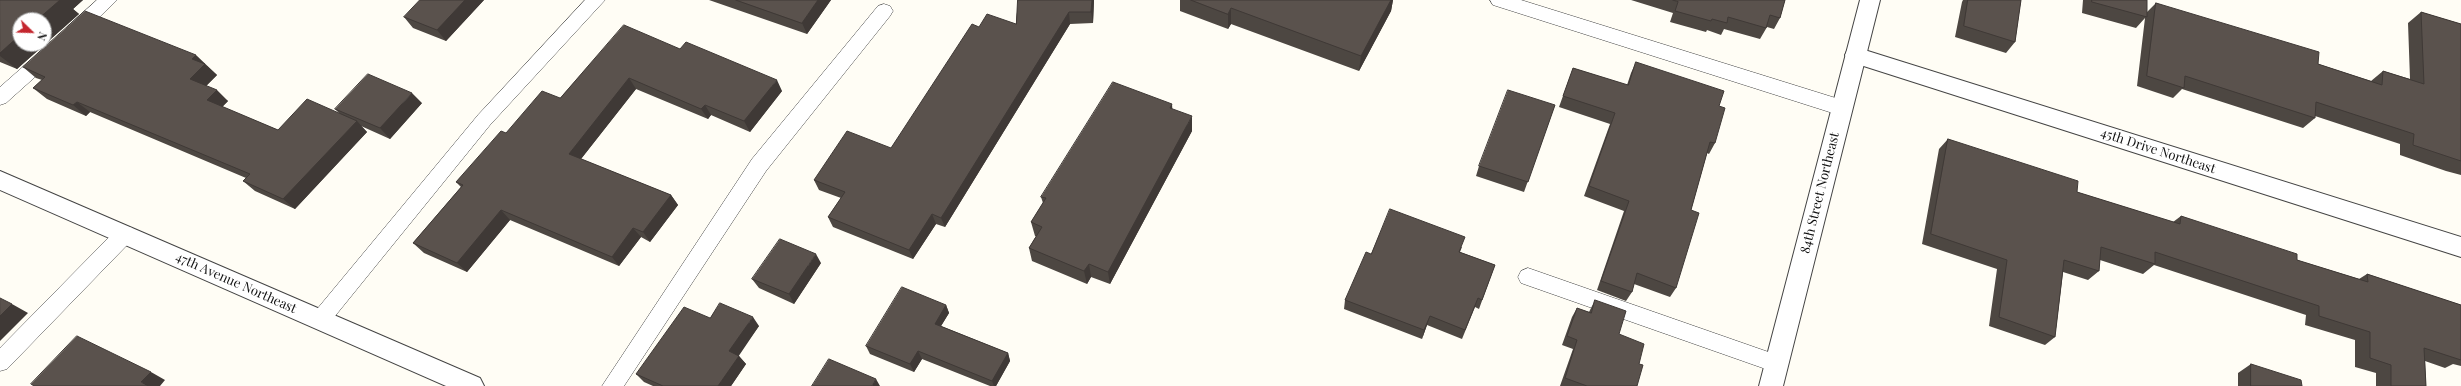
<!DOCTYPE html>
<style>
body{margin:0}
#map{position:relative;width:2461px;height:386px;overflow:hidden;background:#fffdf5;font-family:"Playfair Display",serif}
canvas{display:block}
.north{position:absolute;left:12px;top:12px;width:40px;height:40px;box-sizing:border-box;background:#fff;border:1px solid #a0a0a0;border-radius:50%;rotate:113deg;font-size:11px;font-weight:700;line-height:16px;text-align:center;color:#111}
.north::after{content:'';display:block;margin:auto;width:14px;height:18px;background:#c4262e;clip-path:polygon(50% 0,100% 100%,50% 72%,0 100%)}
</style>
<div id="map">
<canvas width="2461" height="386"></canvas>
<div class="north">N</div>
</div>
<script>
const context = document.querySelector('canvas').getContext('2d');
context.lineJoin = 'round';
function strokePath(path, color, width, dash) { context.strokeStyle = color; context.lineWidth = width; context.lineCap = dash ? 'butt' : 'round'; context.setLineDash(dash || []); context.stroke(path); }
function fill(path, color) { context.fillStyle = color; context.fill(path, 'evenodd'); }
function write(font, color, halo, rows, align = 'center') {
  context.font = font + ' "Playfair Display",serif'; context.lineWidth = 4; context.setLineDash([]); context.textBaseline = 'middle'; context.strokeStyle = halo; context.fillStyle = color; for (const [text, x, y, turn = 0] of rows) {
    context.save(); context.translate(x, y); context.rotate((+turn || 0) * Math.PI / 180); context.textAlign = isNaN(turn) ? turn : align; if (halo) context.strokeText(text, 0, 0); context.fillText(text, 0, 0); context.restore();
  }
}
const service = new Path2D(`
 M97,0h20l-37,36 -6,2 -6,-2 -3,-5 3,-5z
 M585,0h20l-115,125 -163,201 -7,3 -7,-3 -3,-6 3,-6 165,-199z
 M1490,0h31l321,100 6,3 3,5 -3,5 -6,3 -349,-111z
 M884,4l6,2 3,5 -3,5 -124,155 -142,215h-22l150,-227 126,-153z
 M48,48l6,2 3,5 -3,5 -48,43 -6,2v-18l42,-37z
 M125,226l7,2 3,6 -3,6 -125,129 -7,2v-23l118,-120z
 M1528,268l249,87 7,2 3,7 -3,7 -7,2 -256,-90 -3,-6 3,-6z`);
const minor = new Path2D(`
 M1855,47l606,190v20l-613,-196 -3,-6 3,-6z`);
const tertiary = new Path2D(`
 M1860,0h20l-97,386h-24z
 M0,171l480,207 4,8h-38l-446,-196z`);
strokePath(service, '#444', 1);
strokePath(minor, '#444', 2);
strokePath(tertiary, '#444', 2);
fill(service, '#fff');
fill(minor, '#fff');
fill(tertiary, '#fff');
fill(new Path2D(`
 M0,0h83l-10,9 6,5 -62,55 -17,-7z
 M420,0h64l-38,41 -33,-13 -9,-11z
 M709,0h122l-24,34z
 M1018,0h76l-1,23 -23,1 -125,203 -9,-3 -23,35 -80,-32 -5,-10 13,-19 -22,-8 -5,-10 77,-32 88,-121 37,-3z
 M1180,0h213l-2,11 -32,60 -128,-47 -3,5 -48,-18z
 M1631,0h154l-5,18 -6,11 -7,-2 -7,12 -36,-10 -3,6 -14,-5 -1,2 -36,-10 3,-9z
 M1963,0h58l-6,42 -9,11 -51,-16 7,-35z
 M2083,0h64v12l9,-9 162,61 53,17 12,-10 27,8 -2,-56 13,-11 40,12v151l-15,-4 -46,-16v-11l-85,-28v2l-12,10 -121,-39 -9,9 -36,-12 8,-68 -9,10 -54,-15z
 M680,49l102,42 -32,41 -39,-17 -3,4 -72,-30 -55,70 90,36 7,10 -28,37 -9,-5 -22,29 -109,-46 -43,52 -43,-19 -11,-10 48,-56 -5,-5 50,-49 54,-35z
 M1636,62l83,44 -4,37 -6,11 -2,-1 -16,57 -15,78 -6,9 -36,-13 -2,8 -6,9 -29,-11 27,-79 -40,-15 26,-72 -51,-17 14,-39 54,17 4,-12z
 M207,66l10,9 -11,11 22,15 -6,6 56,23 62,-16 -5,-5 87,-6 -32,36 -29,-13 6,6 -72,77 -40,-18 -12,-10 3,-3 -156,-66 -4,4 -39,-17 -14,-11 9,-8 -6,-2 -13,-11z
 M1172,104v5l20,22 -82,153 -19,-7 -4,7 -55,-23 -3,-13 7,-12h-1l-4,-14 12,-19 -2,-6z
 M1555,105l-31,87 -48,-16 3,-10z
 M1948,139l129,53 96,30 8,-6 116,44 62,19 8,-5 94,31v61l-8,-2 -8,4 -20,-7 1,25h-50v-13l-21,-6v-27l-50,-15 1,-10 -152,-50 -11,9 -43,-14 -1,11 -11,9 -25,-8 -8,65 -10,8 -56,-19 8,-57 -75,-25 17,-95z
 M1462,247l-2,5 35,13 -16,44 -4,-2 -13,32 -35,-14 -5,14 -78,-30 1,-9 26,-46z
 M821,263l-27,41 -35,-16 -7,-9z
 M1595,300l44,64 -2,22h-77l13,-37 -11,-4 10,-28 5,-9 12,4z
 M946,305l3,8 -8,13 67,27 2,8 -14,25h-6l-68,-27 -8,13 -44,-18 -4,-8z
 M710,318l49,8 -21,29 8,9 -15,22h-78l-9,-4 -8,-8z
 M2251,364l51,22h-64v-13z`), '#4d4742');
fill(new Path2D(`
 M58,0h25l-10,9 6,5 -62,55 -17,-13v-3l20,-18v9h24v-24h-7z
 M465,0h19l-38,41 -9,-11z
 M818,0h13l-24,34 -5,-11z
 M1092,0h2l-1,23 -2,-11z
 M1391,0h2l-2,11 -32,60 2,-15z
 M1231,8v16l-3,5v-15z
 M1069,12l1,12 -125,203 -4,-9z
 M196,55l21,20 -15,15 -12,-11 2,-20z
 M629,78l7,11 -59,75 -8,-10z
 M777,80l5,11 -32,41 -6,-11z
 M217,90l11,11 -10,10 -11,-11z
 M412,93l10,10 -32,36 -10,-11z
 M77,102l13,10 -4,4 -13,-11z
 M1172,104l1,14 -3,-10z
 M705,105l6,10 -3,4 -7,-10z
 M1192,116v15l-82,153 -2,-12z
 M357,121l10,11 -72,77 -12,-10z
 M671,195l7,10 -28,37 -7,-10z
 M501,210l9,10 -43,52 -10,-9z
 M932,214l4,10 -23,35 -4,-9z
 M633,228l8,9 -22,29 -7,-9z
 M816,254l5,9 -27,41 -5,-10z
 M1089,264l2,13 -4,7 -3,-13z
 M12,304l16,9 -28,28v-25z
 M946,305l3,8 -11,18 -3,-7z
 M1430,316l-3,9 -5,14 2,-9z
 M753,317l6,9 -23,34 -7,-9z
 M918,351l4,8 -8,13 -4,-8z
 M1008,353l2,8 -14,25h-2l-2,-5z
 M739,356l7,8 -15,22h-13z
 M151,372l14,8 -5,6h-13l-6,-4z
 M876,379l4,7h-8z`), '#3f3936');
const building = new Path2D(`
 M0,0h60l-23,20h-17v15l-20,18z
 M420,0h45l-28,30 -33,-13z
 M736,0h82l-16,23z
 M1018,0h74l-1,12h-22l-128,206 -9,-4 -23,36 -81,-33 17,-25 -31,-12 33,-49 44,17 81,-124 7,3 8,-13 29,10z
 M1191,0h200l-30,56 -130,-48 -3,6z
 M1673,0h112l-5,18 -10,-3 -4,13 -38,-11 -1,6 -15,-4 -1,2 -36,-10 3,-9z
 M1968,0h53l-6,42 -51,-16z
 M2092,0h55v17l-55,-15z
 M2156,3l163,49 -1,12 64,21 1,-14 41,13 -3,-72 40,12v137l-48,-16 1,-11 -98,-32 -1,16 -130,-42 -1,12 -37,-12z
 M85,11l111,44 -4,4 13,5 -15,15 27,11 -10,10 71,30 29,-31 50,22 -74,78 -40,-18 7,-7 -173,-72 -4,3 -40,-17 12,-11 -22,-10z
 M624,25l56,24 6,-7 91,38 -33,41 -39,-16 -4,4 -72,-31 -60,76 102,41 -28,37 -10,-4 -21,29 -111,-47 -44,53 -44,-20 50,-58 -7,-3 45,-51 5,2 36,-42 18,7z
 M1636,62l88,29 -5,15 6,2 -10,35 -5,-1 -19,68 8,3 -23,75 -39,-15 -5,19 -31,-11 28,-80 -40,-15 26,-73 -52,-17 10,-28 55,17z
 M368,74l44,19 -32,35 -45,-19z
 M1113,82l59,22 -2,4 22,8 -84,156 -19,-8 -5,7 -55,-23 13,-21 -11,-5 15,-24 -5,-1z
 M1508,90l47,15 -27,77 -49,-16z
 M1948,139l130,42 -1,11 103,32 1,-8 116,38v6l71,22 -1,-8 94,31v55l-37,-12 2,38h-35v-21l-21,-7v-26l-51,-16v-10l-164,-54v12l-54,-17 -2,24 -35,-11 -9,77 -56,-20 8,-57 -76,-26z
 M1390,209l75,28 -6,15 36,13 -13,35 -4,-2 -13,32 -35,-14 -6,14 -79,-30 21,-48 5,2z
 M780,239l36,15 -27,40 -37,-15z
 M902,287l44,18 -11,19 73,29 -16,28 -74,-30 -8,13 -44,-18z
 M0,298l12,6 -12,12z
 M1595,300l31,11 -7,23 25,10 -5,20 4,1 -6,21h-50l-22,-8 12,-38 -10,-4 10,-28 14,5z
 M720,303l33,14 -24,34 10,5 -21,30h-55l-27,-12 48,-67 26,11z
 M77,336l74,36 -10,10 7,4h-114l-3,-2z
 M829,359l47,20 -4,7h-60z
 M2251,364l50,16 1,6h-51z`);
fill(building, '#5a524d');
strokePath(building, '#3f3936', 1);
write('13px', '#111', '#fff', [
 ["45th Drive Northeast",2158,151,18],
 ["84th Street Northeast",1820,193,-76],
 ["47th Avenue Northeast",236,283,24]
]);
</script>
